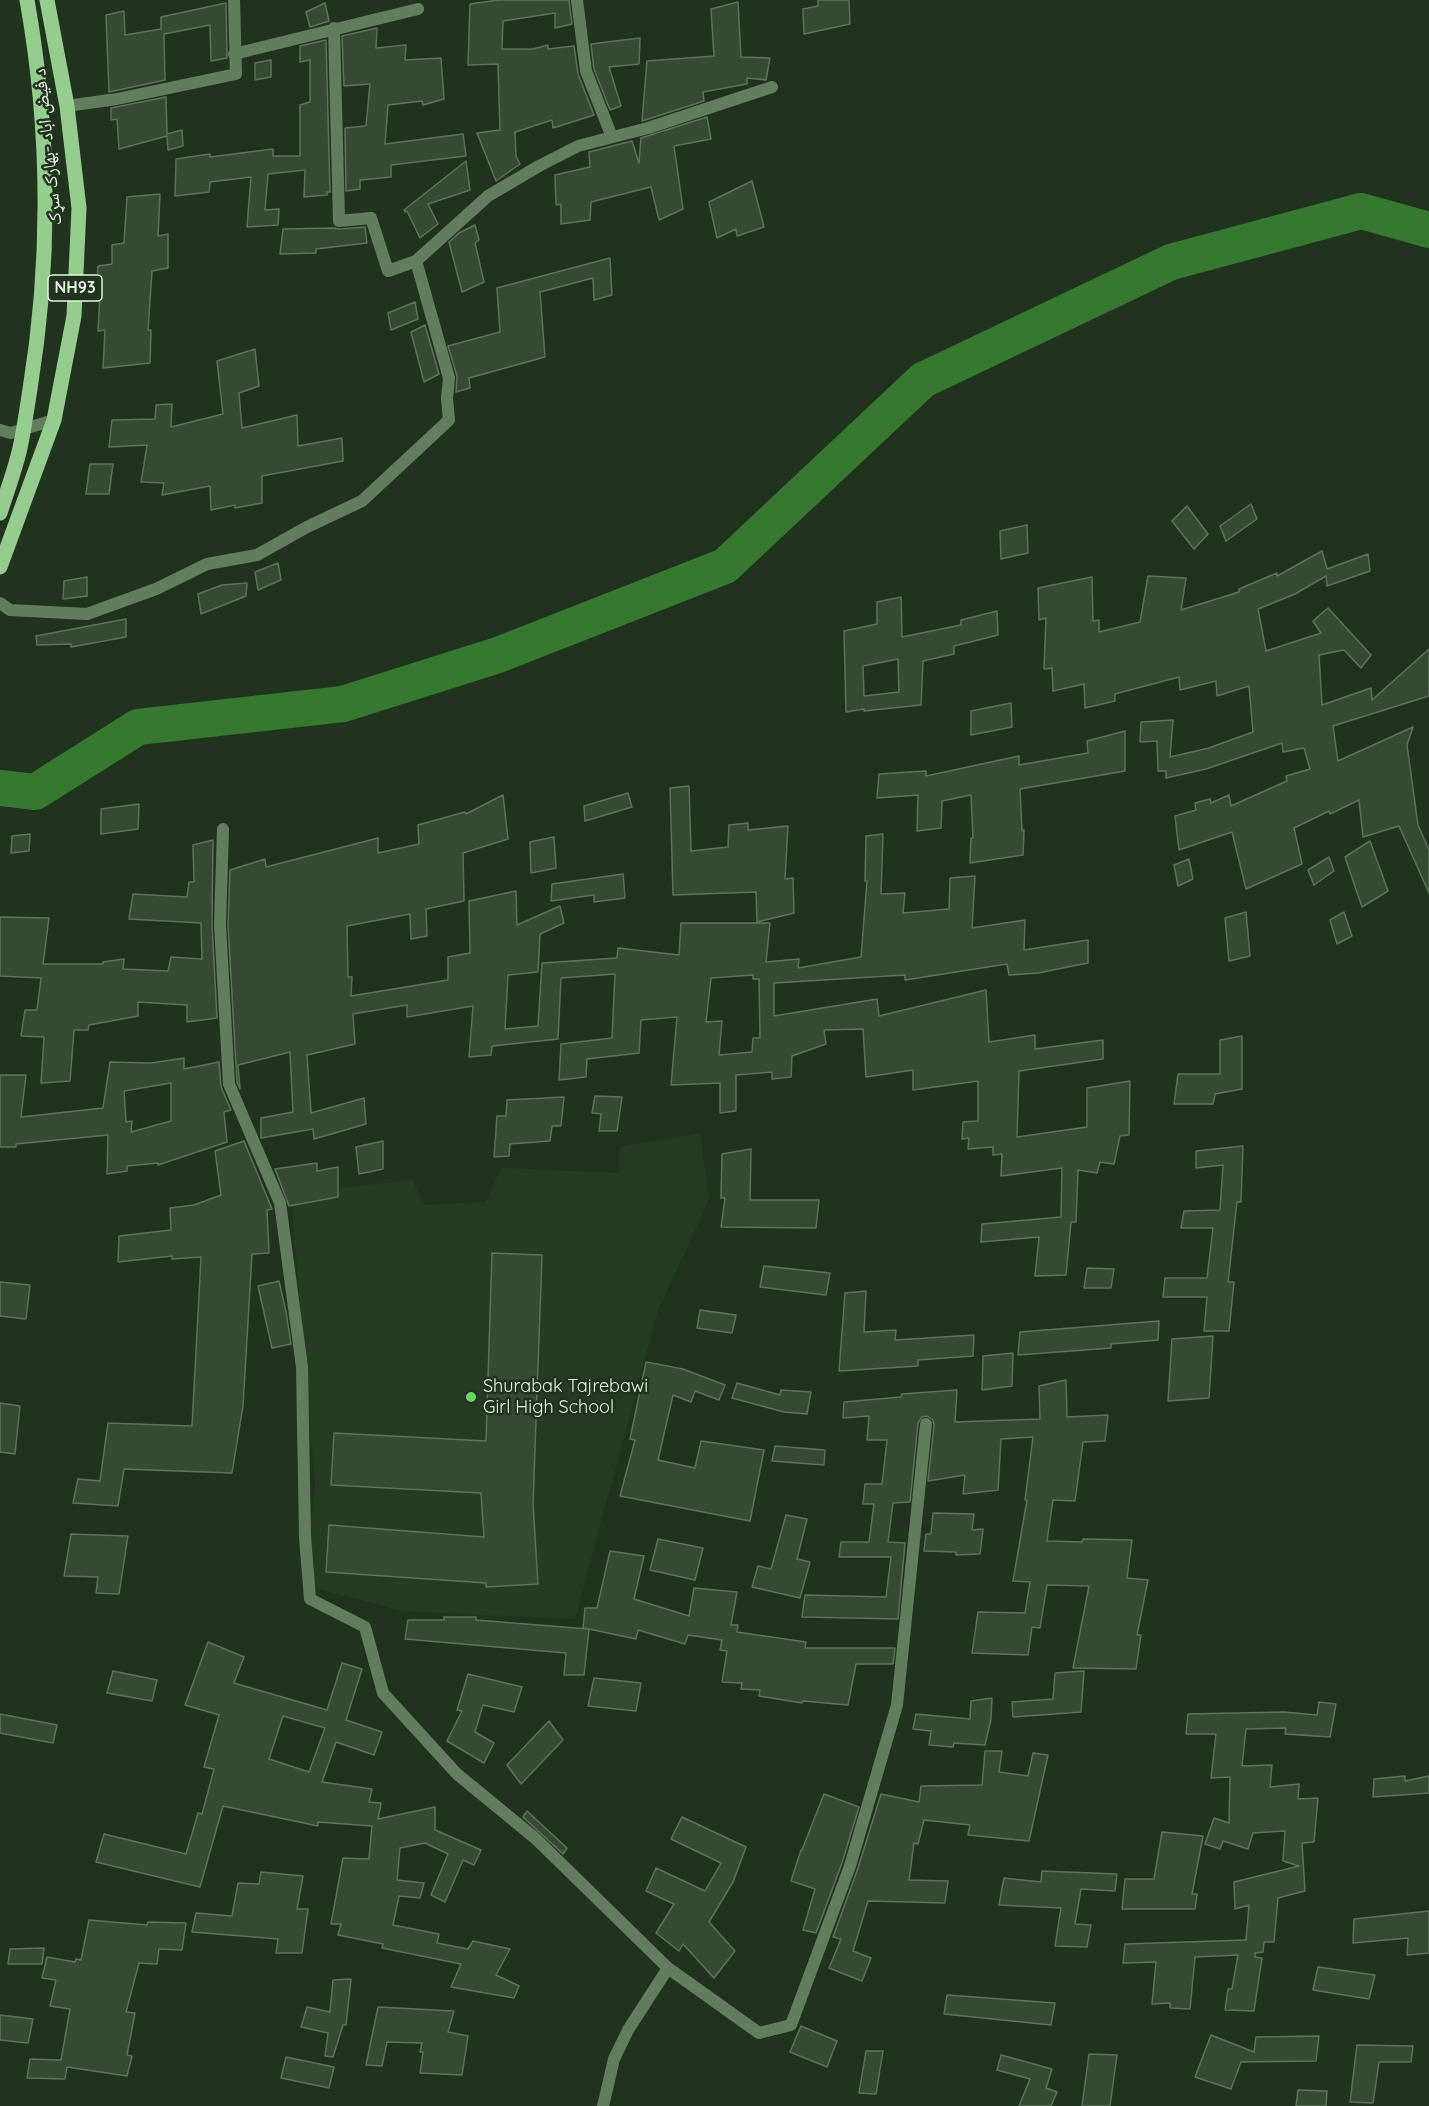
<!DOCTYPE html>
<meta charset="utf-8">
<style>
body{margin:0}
canvas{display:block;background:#21331f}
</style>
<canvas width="1429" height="2106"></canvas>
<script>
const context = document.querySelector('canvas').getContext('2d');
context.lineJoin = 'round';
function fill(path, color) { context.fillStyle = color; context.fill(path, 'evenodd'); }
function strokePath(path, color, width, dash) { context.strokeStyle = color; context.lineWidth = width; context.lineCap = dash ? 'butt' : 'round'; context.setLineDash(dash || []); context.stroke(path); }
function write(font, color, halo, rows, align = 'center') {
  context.font = font + ' Quicksand,"Noto Naskh Arabic",sans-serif'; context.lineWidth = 5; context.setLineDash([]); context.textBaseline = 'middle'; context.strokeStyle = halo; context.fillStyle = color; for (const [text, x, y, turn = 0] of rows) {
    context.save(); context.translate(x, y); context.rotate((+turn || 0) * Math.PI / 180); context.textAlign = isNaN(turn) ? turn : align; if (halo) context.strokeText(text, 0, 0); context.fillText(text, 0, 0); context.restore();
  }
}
fill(new Path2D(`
 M700,1133l9,67 -51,110 -83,309 -172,-8 -88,-23 -7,-27 7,-77 -24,-290 121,-14 13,25 61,-3 15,-34 118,5 1,-26z`), '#253c22');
strokePath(new Path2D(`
 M0,788l35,4 103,-65 205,-23 155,-49 227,-89 198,-186 248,-118 190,-51 68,19`), '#377830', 36);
const building = new Path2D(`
 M499,0h70l3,24 -17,4v-15l-52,8 -1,28h31l15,-4v4l26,-3 4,28 16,41 -41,13 -1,-8 -37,12 1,24 4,8 -24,17 -19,-48 23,-3 -2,-66 -30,1 2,-61z
 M818,0h31l1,24 -46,10 -1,-25 15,-3z
 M738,2l3,55 29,1 -4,22 -19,-2v6l-44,8 1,9 -62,20 5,-60 67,-5 -3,-47z
 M226,3l1,55 -16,3 -1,-36 -46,9 1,46 -56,12 -3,-77 18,-4 1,24 36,-6v-12z
 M325,3l4,18 -19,6 -4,-15z
 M377,28l-1,20 30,-3 -1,15 36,-2 3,41 -21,6 -1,-4 -34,4 -3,39 78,-10 3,22 -75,9v12l-31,3v9l-14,2 -1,-63 21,-2 4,-42 -26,2 -2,-50z
 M640,38l-1,26 -30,3 12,39 -11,4 -16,-41 -3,-25z
 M326,40l4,152h-3v3l-23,2 1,-27 -37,4 -3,36 14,-1 -1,16 -31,2 4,-50 -41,5 -1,10 -34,4 1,-37 34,-5v3l63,-8v7h27v-51l10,-3v-42l-10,2v-16z
 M271,60v17l-16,3v-17z
 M166,97l1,37 15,-4 1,16 -15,4 -1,-14 -48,13 -2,-30 -6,1v-12z
 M707,117l4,22 -37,7 9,63 -24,11 -8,-33 -60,15 -1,18 -29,4v-20l-5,1 -1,-30 35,-8 -1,-15 43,-11 7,22 2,-25z
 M466,161l4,29 -42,14 10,20 -18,14 -13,-27 -2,1 -1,-2z
 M752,181l12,46 -27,9 -1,-7 -19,9 -8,-36z
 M160,194l-2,42 10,-2v34l-16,3 -4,59h3l-1,33 -47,5 2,-38 -7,1 2,-37 -3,1 1,-29 14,-2v-19l12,-2 3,-46z
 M475,225l4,15 -4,3 9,39 -22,10 -13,-50 10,-9z
 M365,227l2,16 -51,6v4l-36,1 3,-25 51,-1 6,1z
 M610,258l2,37 -18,5 -1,-22 -53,14 5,65 -76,21 1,10 -14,4 1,-16 -9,-30 52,-14 -3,-44z
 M415,302l3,17 -27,11 -3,-17z
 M425,325l14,49 -15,8 -13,-50z
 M255,349l4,37 -20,7 3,35 55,-13 1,31 44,-8 1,23 -81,15v27l-27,5v-3l-24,5 -1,-24 -48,9 2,-12 -23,-1 6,-37 -38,2 3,-27 43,-1 1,-14 16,-1 -1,23 52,-13 -6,-53z
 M90,464h23l-4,30h-23z
 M1251,504l6,15 -31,22 -6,-15z
 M1187,506l21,28 -14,15 -22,-28z
 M1027,525l1,28 -27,6 -1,-28z
 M1322,551l5,18 41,-15 2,17 -43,15 -1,-10 -31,18 -37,15 8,42 55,-18 -8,-12 15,-13 43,47 -10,13 -17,-18 -25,5 3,50 49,-17 1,12 57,-51v47l-96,30 5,35 75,-34 -6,18 11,80 11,25v43l-30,-67 -36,11 -4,-37 -29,14 -1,-3 -35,17 8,36 -56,25 -14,-57 -53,18 -4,-34 21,-6 -1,-7 15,-4 1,4 18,-8 2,11 56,-25 -1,-5 24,-7 -6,-21 -21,4 -1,-9 -76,26 -40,9v-7h-8l-1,-30 -17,1 1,-20 32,-2 -3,37 39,-9 44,-16 -4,-46 -32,10 -1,-15 -36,9 -1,-13 -64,17v7l-30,7 -1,-24 -31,7 -1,-23 -8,1 2,-51 -7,2 -1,-32 54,-11 1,44 6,-1v12l41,-10 8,-46 38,2 -5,32 58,-18v-3l38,-16v3z
 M278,563l3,17 -23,10 -3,-18z
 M87,577v19l-24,3 1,-18z
 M247,583l-1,13 -45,18 -3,-20 24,-9z
 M901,597l1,40 59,-12v-5l36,-9 1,24 -44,11v8l-31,7 -2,44 -57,6v-2l-18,3 -2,-81 33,-7v-22zM898,659l1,33 -35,4 -1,-30z
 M126,619v18l-55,10v-3l-34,1 -1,-9z
 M1011,703l1,24 -41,8v-24z
 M1125,731v40l-105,18 2,42 2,-1 -1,25 -53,8 1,-25h2l-2,-43 -29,6 -1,27 -24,3 1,-36 -41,3 2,-24 47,-3v5l93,-20v9l69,-12 -1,-12z
 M689,786l2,65 37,-4 1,-22 19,-2v7l40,-4 -3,53 8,-1 1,35 -37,9 -1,-30 -83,3 -3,-107z
 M628,793l4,14 -47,14 -1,-15z
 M503,795l5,44 -45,14 1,48 -38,8 1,27 -16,3 -1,-25 -63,12 1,51h4l-1,19 97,-16v-23l22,-4 -1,-52 47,-10 1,34 43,-19 4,17 -24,11 -2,38 -30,3 -3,54 33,-3 4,-63 75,-5 1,-10 61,7 2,-32h89l-4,39 33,-3 -1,9 63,-11 6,-76h-2l1,-45 17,-2 -2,60 24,-1 -2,20 46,-4 1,-31 25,-2 -3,52 53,-8 -1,30 64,-10v23l-50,10 -29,2 -2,-11 -102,16v-5l-131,8v33l103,-17 2,17 107,-26 3,52 46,-7v14l68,-9v19l-84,12 -2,66 70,-10v-39l43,-7 -1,54 -9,1 -6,28 -14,-2 -3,11 -19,-3 -2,52h-5l-5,53 -31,1 4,-39 -58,5 1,-18 79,-7 1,-49 -61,8 1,-22 -9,1v-8l-25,2 1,-11 -7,1 1,-17 15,-1v-40l-65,9v-20l-47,7 -3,-48 -39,1 2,14 -34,12 -1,21 -19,2v-7l-36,3v36l-16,2v-30l-49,2 6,-68 -36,3 -2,33 -52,6 -1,18 -27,3 2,-36 51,-6 3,-64 -54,4 -3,61 -66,7 -1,9 -22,2 4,-51 -66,11v-12l-54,9 2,30 -48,11 4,58 53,-15 2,26 -52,15 -1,-10 -52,9v-20l32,-6 -3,-60 -52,13 2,24 -3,-7 -9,-157 2,-55 35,-11 1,8 112,-29v15l41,-9 -1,-19 47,-13 1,2zM753,975v4h6l1,59h-7l-1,14 -33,3 3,-34 -16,1 5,-44z
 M139,804l-1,25 -37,5v-25z
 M30,834l-1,17 -18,2 1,-17z
 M554,837l2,31 -25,5 -1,-31z
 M213,840l-1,85 5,93 -30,4v-17l-49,-3v14l-49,9 -1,5h-14l-4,51 -29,2 3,-46 -23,-1 4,-26h12l4,-32 -41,-2v-59l49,1 -6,46h60v-2l21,-3 -1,10 45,2 3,-14 31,2 -1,-36 -72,-4 4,-25 54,3 2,-15h5l-1,-37z
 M1370,841l18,50 -26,16 -17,-50z
 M1329,857l5,14 -20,14 -6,-15z
 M1189,859l4,20 -15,7 -4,-21z
 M623,874l2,24 -31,4v-7l-43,6 1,-17z
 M1246,912l4,44 -21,5 -4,-43z
 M1344,912l8,24 -15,8 -7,-24z
 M1242,1036v53l-27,5 -2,10h-39l4,-30h42v-34z
 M184,1058v11l35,-7 2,25 10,23 -7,2 3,30 -69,23v-2l-31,3v5l-20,3 1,-39 -92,9v3h-16v-72h26l-5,42 82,-9 7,-46 41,1zM171,1083v38l-40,11 1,-11 -6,1 -2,-31z
 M595,1096l27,1 -5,34h-18l2,-17 -9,-1z
 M564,1097l-3,29h-9l-2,15 -40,3 -1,12 -15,1 3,-41h9l1,-16z
 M244,1141l28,68 -5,1 2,43 -17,1 -9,152 -11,67 -108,-4 -6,37 -45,-3 5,-24 22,2 8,-58 84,3 9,-169 -29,2v-3l-54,6 1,-26 52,-6 -1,-22 24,-3 27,-10 -6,-44z
 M383,1141v28l-24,5 -3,-27z
 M1243,1146l-2,56h-4l-9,80h6l-5,49h-25l3,-34h-44l2,-19h42l6,-50h-32l3,-17 36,-1 3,-45 -27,3v-17z
 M751,1149l-1,51h69l-3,28 -95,-1 4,-29h-4l1,-44z
 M317,1163v8l21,-4v30l-49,9 -14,-37z
 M492,1253l50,2 -9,249 5,80 -52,3v-4l-160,-11 3,-47 155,12 -3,-44 -150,-8 3,-52 152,8z
 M764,1266l66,7 -4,22 -66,-8z
 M1087,1268l27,1 -3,19h-27z
 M279,1281l7,31 5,32 -19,4 -14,-62z
 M0,1282l30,3 -4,34 -26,-3z
 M866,1291l-2,41 32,-2 -1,10 79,-5 -1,21 -55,4v6l-79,5 6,-78z
 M700,1310l36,5 -4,18 -35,-5z
 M1159,1321l-1,19 -47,4v4l-93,7 2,-23z
 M1213,1336l-4,62 -41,3 4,-62z
 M1013,1353l-1,33 -30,4 1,-34z
 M646,1362l37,7 42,16 -6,15 -24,-9 -4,11 -18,-7 -15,65 37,8 6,-27 63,9 -14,71 -130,-25 15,-56 -5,-1z
 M1066,1380l1,37 41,-2 -3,26 -22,1 -8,59 -22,-1 -6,41 35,1 1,-3 49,1 -5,38 21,2 -11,55h4l-5,34 -63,-1 16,-82 -42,-1 -7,43 -8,-1 -4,28 -56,-2 6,-41 47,1 5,-31 -17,-1 14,-81h-2l8,-63 -32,2 -3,51 -35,4 2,-19 -37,6 6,-56 -1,-5 -6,-4 -5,1 -4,6 -8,79 -17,1 -5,39 17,1 -7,76 -96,-2 3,-22 81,2 5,-40h-52l2,-15h28l5,-38h-11l2,-20h17l5,-44h-20l2,-24 -26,2 1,-16 57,-5 1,-3 55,-4 -2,32 85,-3 -1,-33z
 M737,1383l43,12 1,-5 30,2 -4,22 -23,-2 -52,-14z
 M0,1403l20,3 -5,48 -15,-2z
 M775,1446l50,4 -1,15 -52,-4z
 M933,1513l41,1 -2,16 11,-1 -3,25 -24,1v-3l-32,-1 2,-17h5z
 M786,1515l21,4 -10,40 13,3 -10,36 -48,-11 6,-21 13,3z
 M71,1534l57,2 -9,58 -23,-1 2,-16 -34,-1z
 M658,1539l45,9 -8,32 -45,-10z
 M610,1551l34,5 -10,43 55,17 5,-28 43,4 -6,33h7l-1,7 69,10 -1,6h90l-2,16h-37l-8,41 -45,-4 -1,2 -43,-7 1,-6 -19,-1 1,-6 -20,-1 5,-31 -7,-1 2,-10 -34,-5 -3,9 -47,-14 -2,9 -47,-10 -5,46h-20l2,-22 -161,-14 3,-19h36v-3h32v3l112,9 -5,-1 2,-20h12z
 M208,1642l36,15 -10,26 93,27 15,-47 20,6 -16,51 36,12 -8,23 -38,-13 -14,40 50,7 -3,13 12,1 -3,16 57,-12v23l46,20 -7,15 -11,-5 -18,42 -14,-7 17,-41 -23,-11 -25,5 -3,32 27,3 -4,15 -21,-2 -6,29 46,9 -2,9 31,6 5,-8 37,8 -14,26 23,11 -5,12 -63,-11 10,-23 -79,-16 1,-4 -45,-9 3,-11h-10l12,-66 26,1 3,-33 -54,-4v4l-95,-20 -23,81 -104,-25 8,-28 82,20 12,-41 4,1 12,-45 -10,-2 15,-52 -34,-10zM283,1716l42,12 -16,44 -40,-13z
 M113,1671l44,9 -5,21 -45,-8z
 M1084,1671l-3,41 -68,5 -1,-15 41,-3 2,-26z
 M468,1674l54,13 -8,25 -31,-7 -8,27 19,11 -10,20 -37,-22 15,-30 -5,-1z
 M594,1678l47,5 -5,28 -48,-5z
 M992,1698l-1,21 -6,26 -31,-2 -1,4 -24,-2 2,-14 -18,-2 3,-15 54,5 1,-18z
 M1319,1702l17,2 -6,33 -45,-3 1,-6 -40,1 -4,37 30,-1 -2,22 29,-3 -1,15 20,-1 -4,44 -12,1 3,48 -27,7 -4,44h-10l-1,10 -8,1v4l7,1 -8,53 -29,-1 3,-21h4l6,-34 -43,2 -5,52 -20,-1v-5l-18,1 4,-42 -33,1 2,-19 121,-4 3,-35 -14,4 -1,-27 65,-16 -16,-5 2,-30 -32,2 -5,16 -25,-8 -3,8 -15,-5 9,-26 15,5 1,-46 -19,1 5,-44h-30l2,-20 96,-2 33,3z
 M0,1714l57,11 -4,18 -53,-10z
 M549,1721l14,19 -42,44 -14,-19z
 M985,1751h17l-3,21 29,4 5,-23 15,2 -19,86 -61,-6 2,-10 -46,-5 -6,24 -4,-1 -5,37 39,1 -3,22 -77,-2 -15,50 18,7 -9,23 -33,-13 12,-29 -8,-2 25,-69 23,-74 38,8 2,-16 61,-1z
 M1405,1776v5l24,-5v17l-56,4 1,-18z
 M824,1794l35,13 -17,56 -26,70 -13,-3 12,-41 -24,-8 10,-31h1z
 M527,1811l40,37 -4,6 -40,-37z
 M682,1817l64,30 -13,35 -24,40 26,29 -21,27 -31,-34 -4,7 -23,-18 18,-29 -28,-13 10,-23 49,23 16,-28 -50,-24z
 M1162,1832l41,4 -11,58h5l-2,15h-73l3,-30h29z
 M1042,1871l75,3 -2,17 -34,-2 -6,35 16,1 -4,22 -32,-1 6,-38 -62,-3 5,-27 37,4z
 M261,1872l42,4 -6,33h11l-6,44h-26l2,-14 -86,-7 4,-19 36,3 6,-33 21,1z
 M1429,1911v42l-22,2 1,-17 -55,5 1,-24z
 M89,1920l58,5 1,-3 38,1 -4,27 -23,-1 -2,15 -18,-1 -13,49 9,1 -8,42 5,1 -5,20 -60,-9 -2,12 -38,-1 3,-19 31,1 9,-51 -20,-3 6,-26 -14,-2 5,-21 28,5 1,-3 5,1z
 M44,1948l-2,16h-34l2,-15z
 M1318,1967l57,8 -6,24 -56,-9z
 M351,1979l-5,46h-3l-10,32 -8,-1 3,-23 -27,-6 6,-20 23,5 3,-32z
 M947,1995l108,8 -4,22 -107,-11z
 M378,2007l76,4 -6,21 20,4 -6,39 -42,-2 3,-21h-3l2,-9 -35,-1 -5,24 -16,-1z
 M0,2015l33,4 -5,24 -28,-3z
 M801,2026l36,15 -10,26 -37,-15z
 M1211,2035l43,17 2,-15 63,-1 -3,25 -75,1 -10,27 -36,-12z
 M1357,2045l56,1 -2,16h-32l-6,41 -23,-1z
 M866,2051h17l-7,43 -17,-1z
 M1089,2054l28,1 -7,51h-28z
 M1001,2055l51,14 -6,19 11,4 -6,14h-32l11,-27 -33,-9z
 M286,2057l48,10 -5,21 -48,-10z
 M1298,2090l29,1 -1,15h-30z`);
fill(building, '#364933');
strokePath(building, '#5d715a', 1.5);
strokePath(new Path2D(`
 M577,0l9,71 26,66
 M234,54l184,-45
 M67,106l50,-7 119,-25 -2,-74
 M416,261l72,-65 51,-30 39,-20 70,-18 124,-41
 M0,430l11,3 43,-13
 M0,603l10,7 77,4 69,-25 51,-25 50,-9 50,-28 55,-26 87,-81 -2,-22 2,-20 -33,-117 -28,10 -17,-53 -32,3 -5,-193
 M223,829l-3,96 9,159 51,119 22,164 3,170 5,62 55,28 18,66 74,81 78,64 133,130 -40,62 -14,29 -11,47
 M668,1968l91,65 32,-8 59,-159 47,-161 29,-281`), '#627d5e', 12);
strokePath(new Path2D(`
 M0,513c7,-22 15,-43 20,-65 4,-19 7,-39 10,-59 21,-129 20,-260 -3,-389
 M0,567l54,-147 20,-104 5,-108 -12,-102 -20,-106`), '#94cd8d', 15);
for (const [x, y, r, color] of [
 [471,1397,6,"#6dd361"]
]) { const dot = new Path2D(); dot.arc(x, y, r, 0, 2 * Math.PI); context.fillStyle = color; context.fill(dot); strokePath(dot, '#21331f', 2); }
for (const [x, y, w] of [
 [75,288,54]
]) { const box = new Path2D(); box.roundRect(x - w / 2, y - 13, w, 26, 4.5); context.fillStyle = '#21331f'; context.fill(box); strokePath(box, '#e7f3e5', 1.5); }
write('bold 16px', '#e7f3e5', null, [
 ["NH93",75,288]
]);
write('18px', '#e7f3e5', '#21331f', [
 ["د فیض اباد -بهارک سړک",48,147,-96]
]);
write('18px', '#e7f3e5', '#21331f', [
 ["Shurabak Tajrebawi",483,1387],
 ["Girl High School",483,1408]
], 'left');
</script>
